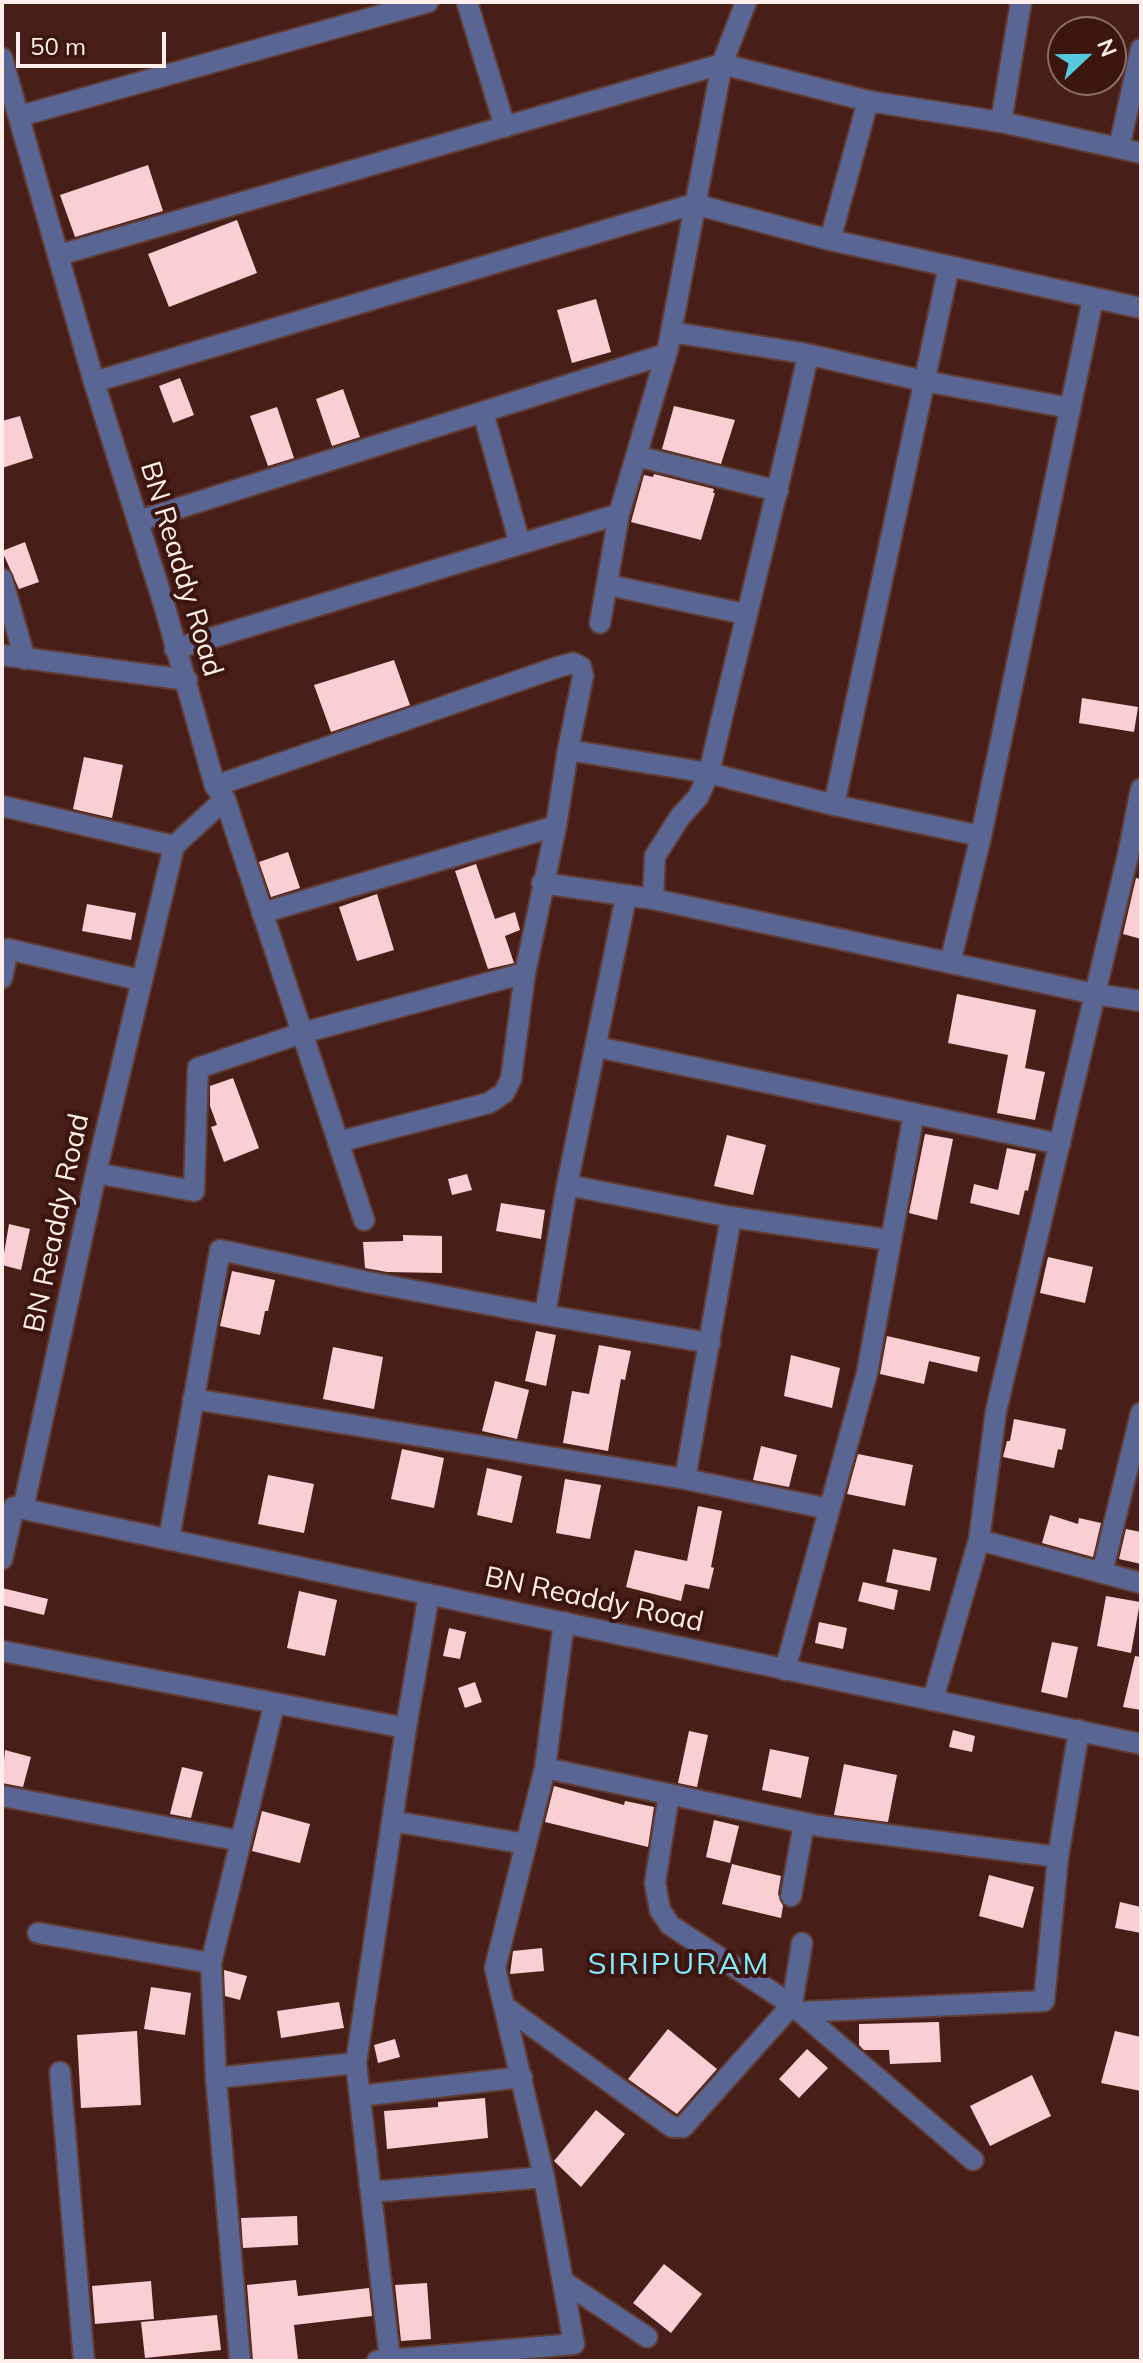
<!DOCTYPE html>
<style>
body{margin:0}
#map{position:relative;width:1143px;height:2363px;overflow:hidden;background:#471f18;font-family:Mulish,sans-serif}
canvas{display:block}
.frame{position:absolute;inset:0;border:4px solid #ffeeea;pointer-events:none}
.north{position:absolute;left:1047px;top:16px;width:80px;height:80px;box-sizing:border-box;background:#3c150e;border:2px solid #8a6c66;border-radius:50%;rotate:68deg;font-size:22px;font-weight:700;line-height:32px;text-align:center;color:#ffeeea}
.north::after{content:'';display:block;margin:auto;width:28px;height:36px;background:#55cadf;clip-path:polygon(50% 0,100% 100%,50% 72%,0 100%)}
.scale{position:absolute;left:16px;top:32px;width:150px;height:36px;box-sizing:border-box;border:4px solid #ffeeea;border-top:0;padding-left:10px;font-size:24px;line-height:28px;white-space:nowrap;color:#ffeeea;-webkit-text-stroke:6px #3c150e;paint-order:stroke}
</style>
<div id="map">
<canvas width="1143" height="2363"></canvas>
<div class="frame"></div>
<div class="north">N</div>
<div class="scale">50 m</div>
</div>
<script>
const context = document.querySelector('canvas').getContext('2d');
context.lineJoin = 'round';
function fill(path, color) { context.fillStyle = color; context.fill(path, 'evenodd'); }
function strokePath(path, color, width, dash) { context.strokeStyle = color; context.lineWidth = width; context.lineCap = dash ? 'butt' : 'round'; context.setLineDash(dash || []); context.stroke(path); }
function write(font, color, halo, rows, align = 'center') {
  context.font = font + ' Mulish,sans-serif'; context.lineWidth = 8; context.setLineDash([]); context.textBaseline = 'middle'; context.strokeStyle = halo; context.fillStyle = color; for (const [text, x, y, turn = 0] of rows) {
    context.save(); context.translate(x, y); context.rotate((+turn || 0) * Math.PI / 180); context.textAlign = isNaN(turn) ? turn : align; if (halo) context.strokeText(text, 0, 0); context.fillText(text, 0, 0); context.restore();
  }
}
fill(new Path2D(`
 M148,165l15,46 -88,26 -15,-42z
 M237,220l20,53 -88,34 -21,-53z
 M596,299l15,53 -39,11 -15,-53z
 M180,378l14,37 -21,8 -14,-37z
 M343,389l17,48 -28,9 -16,-47z
 M674,406l61,14 -14,44 -59,-15z
 M277,407l17,51 -26,8 -18,-50z
 M20,416l13,42 -31,10v-47z
 M654,474l60,15 -1,4h2l-14,47 -70,-18 13,-47 9,2z
 M25,542l14,40 -20,7 -17,-38z
 M394,660l16,45 -79,27 -17,-47z
 M1082,698l56,9 -4,25 -55,-9z
 M84,757l39,8 -11,53 -39,-9z
 M288,852l12,36 -29,9 -12,-35z
 M476,864l19,55 20,-7 5,18 -15,6 9,27 -26,6 -33,-98z
 M1136,878l5,1v60l-18,-5z
 M377,894l17,56 -37,11 -18,-54z
 M87,904l49,9 -5,27 -49,-9z
 M957,994l79,16 -11,58 20,4 -10,48 -38,-7 11,-58 -60,-12z
 M233,1078l26,70 -35,14 -13,-35 6,-2 -7,-19v-20z
 M925,1134l28,5 -16,81 -28,-7z
 M727,1135l39,10 -13,50 -39,-9z
 M1007,1148l29,6 -8,37 -3,-1 -6,25 -49,-12 4,-19 24,6z
 M467,1174l5,16 -20,5 -4,-16z
 M501,1203l44,7 -4,29 -45,-8z
 M9,1224l21,5 -9,41 -19,-5z
 M403,1235l39,1v37l-55,-1 -22,-4 -2,-26 40,-1z
 M1048,1257l45,10 -8,36 -45,-10z
 M232,1271l43,9 -7,31h-3l-5,24 -40,-9z
 M536,1331l20,4 -10,51 -21,-5z
 M887,1336l93,21 -3,15 -48,-11 -5,23 -44,-10z
 M599,1345l32,6 -6,29 -4,-1 -13,72 -45,-8 9,-52 17,3z
 M333,1347l50,10 -9,52 -51,-10z
 M791,1355l49,13 -8,40 -48,-12z
 M495,1381l34,9 -12,49 -35,-8z
 M1014,1419l52,10 -4,21 -4,-1 -4,19 -51,-11 4,-16h3z
 M761,1446l36,9 -8,32 -36,-7z
 M402,1449l42,9 -10,50 -43,-9z
 M858,1454l55,11 -8,41 -58,-12z
 M487,1468l35,8 -10,47 -35,-8z
 M268,1475l46,9 -10,49 -46,-9z
 M565,1479l36,6 -11,54 -34,-6z
 M698,1506l24,5 -11,56 3,1 -5,21 -24,-5 -4,17 -55,-14 9,-37 52,11z
 M1050,1515l28,9 1,-6 22,5 -8,34 -51,-14z
 M1126,1529l15,3v32l-22,-5z
 M893,1549l44,9 -7,33 -44,-9z
 M863,1582l35,8 -4,20 -36,-9z
 M2,1588l46,11 -4,16 -42,-10z
 M299,1591l38,9 -12,56 -38,-8z
 M1106,1596l34,6 -9,51 -34,-7z
 M819,1622l28,6 -4,21 -28,-6z
 M449,1628l17,4 -6,27 -17,-3z
 M1052,1642l26,5 -11,51 -26,-6z
 M1135,1656l6,1v53l-18,-3z
 M475,1682l7,20 -17,6 -7,-20z
 M953,1730l22,6 -3,16 -23,-5z
 M689,1731l19,4 -11,52 -19,-4z
 M770,1749l39,8 -8,41 -39,-8z
 M5,1750l26,7 -8,30 -21,-4z
 M844,1764l53,11 -9,47 -54,-7z
 M182,1767l21,5 -12,46 -21,-4z
 M554,1786l70,19 1,-4 29,6 -6,40 -103,-25z
 M262,1811l48,13 -10,39 -48,-12z
 M714,1820l25,6 -9,37 -24,-6z
 M732,1864l49,12 -3,18 5,12 -2,12 -59,-14z
 M989,1875l45,12 -11,41 -44,-12z
 M1120,1902l21,5v26l-26,-5z
 M542,1948l2,23 -34,3 3,-23z
 M224,1970l23,6 -7,24 -15,-4z
 M151,1987l40,6 -6,42 -41,-6z
 M339,2002l5,26 -63,10 -4,-27z
 M939,2022l2,40 -51,2 -1,-14h-25l-5,-5v-21z
 M668,2029l49,40 -40,45 -49,-35z
 M137,2031l4,74 -60,3 -4,-73z
 M1115,2031l26,6v54l-40,-8z
 M395,2039l5,18 -22,6 -4,-18z
 M807,2049l21,19 -29,30 -20,-19z
 M1032,2075l19,41 -61,30 -20,-40z
 M485,2098l3,40 -101,11 -3,-38 54,-4v-5z
 M596,2110l29,24 -44,53 -27,-26z
 M297,2216l1,29 -55,3 -2,-30z
 M664,2264l38,30 -31,39 -38,-30z
 M296,2280l2,16 71,-8 3,28 -78,9 4,35 -45,1 -6,-76z
 M151,2281l3,38 -59,5 -3,-38z
 M427,2283l4,56 -30,2 -6,-56z
 M217,2315l4,35 -76,8 -4,-36z`), '#faced2');
const minor = new Path2D(`
 M467,2l38,125
 M2,58l92,324 71,226 50,178 10,13 139,421
 M20,116l408,-114
 M1001,122l20,-120
 M1119,148l22,-99
 M830,240l38,-139
 M59,255l663,-191 146,37 133,21 140,31
 M671,332l131,21 122,28 146,27
 M94,382l600,-178 136,36 311,68
 M483,412l37,132
 M636,456l142,35
 M138,521l528,-167
 M2,579l23,80
 M608,585l137,29
 M600,623l19,-109 49,-166 54,-284 24,-62
 M175,649l444,-135
 M2,655l185,25
 M568,750l141,23 125,32 147,31
 M215,786l343,-119 15,-4 8,4 2,9 -15,74 -12,76 -31,147 -14,106 -7,14 -15,10 -151,39
 M834,805l115,-539
 M2,806l172,40
 M542,883l111,16 442,95 46,7
 M626,897l-59,288 164,32 159,23
 M653,899l2,-43 25,-39 18,-20 11,-24c32,-140 69,-278 99,-418
 M262,913l294,-87
 M950,963l31,-127 112,-537
 M2,978l6,-29 132,31
 M597,1047l463,97
 M96,1173l98,18 4,-123 104,-35 223,-60
 M567,1185l-22,130 165,28
 M193,1399l492,80 144,30
 M685,1479l46,-262
 M23,1509l73,-336 78,-327 51,-47
 M169,1539l51,-289 148,32 177,33
 M979,1540l162,43
 M2,1559l12,-52 1127,237
 M1102,1573l39,-160
 M2,1651l404,77
 M785,1670l82,-297 47,-260
 M933,1699l46,-159 17,-129 132,-556 13,-66
 M545,1768l274,58 239,31
 M669,1794l-14,89 5,27 10,15 122,80 181,155
 M2,1796l239,45
 M392,1821l134,23
 M791,1896l13,-73
 M38,1933l173,30
 M504,2006l168,121h11l109,-122 10,-62
 M800,2012l244,-11 14,-144 21,-127
 M60,2072l24,289
 M216,2078l140,-15
 M360,2096l162,-19
 M372,2192l172,-15
 M564,2282l83,55
 M390,2360l-34,-297 50,-335 23,-134
 M240,2361l-24,-283 -5,-115 63,-258
 M377,2361l197,-17 -30,-167 -49,-209 50,-200 19,-146`);
strokePath(minor, '#613c35', 24);
strokePath(minor, '#596593', 20);
write('28px', '#ffeeea', '#3c150e', [
 ["BN Readdy Road",181,569,73],
 ["BN Readdy Road",57,1223,-78],
 ["BN Readdy Road",594,1600,12]
]);
context.letterSpacing = '2px';
write('30px', '#83eafe', '#3c150e', [
 ["SIRIPURAM",679,1965]
]);
context.letterSpacing = '0px';
</script>
